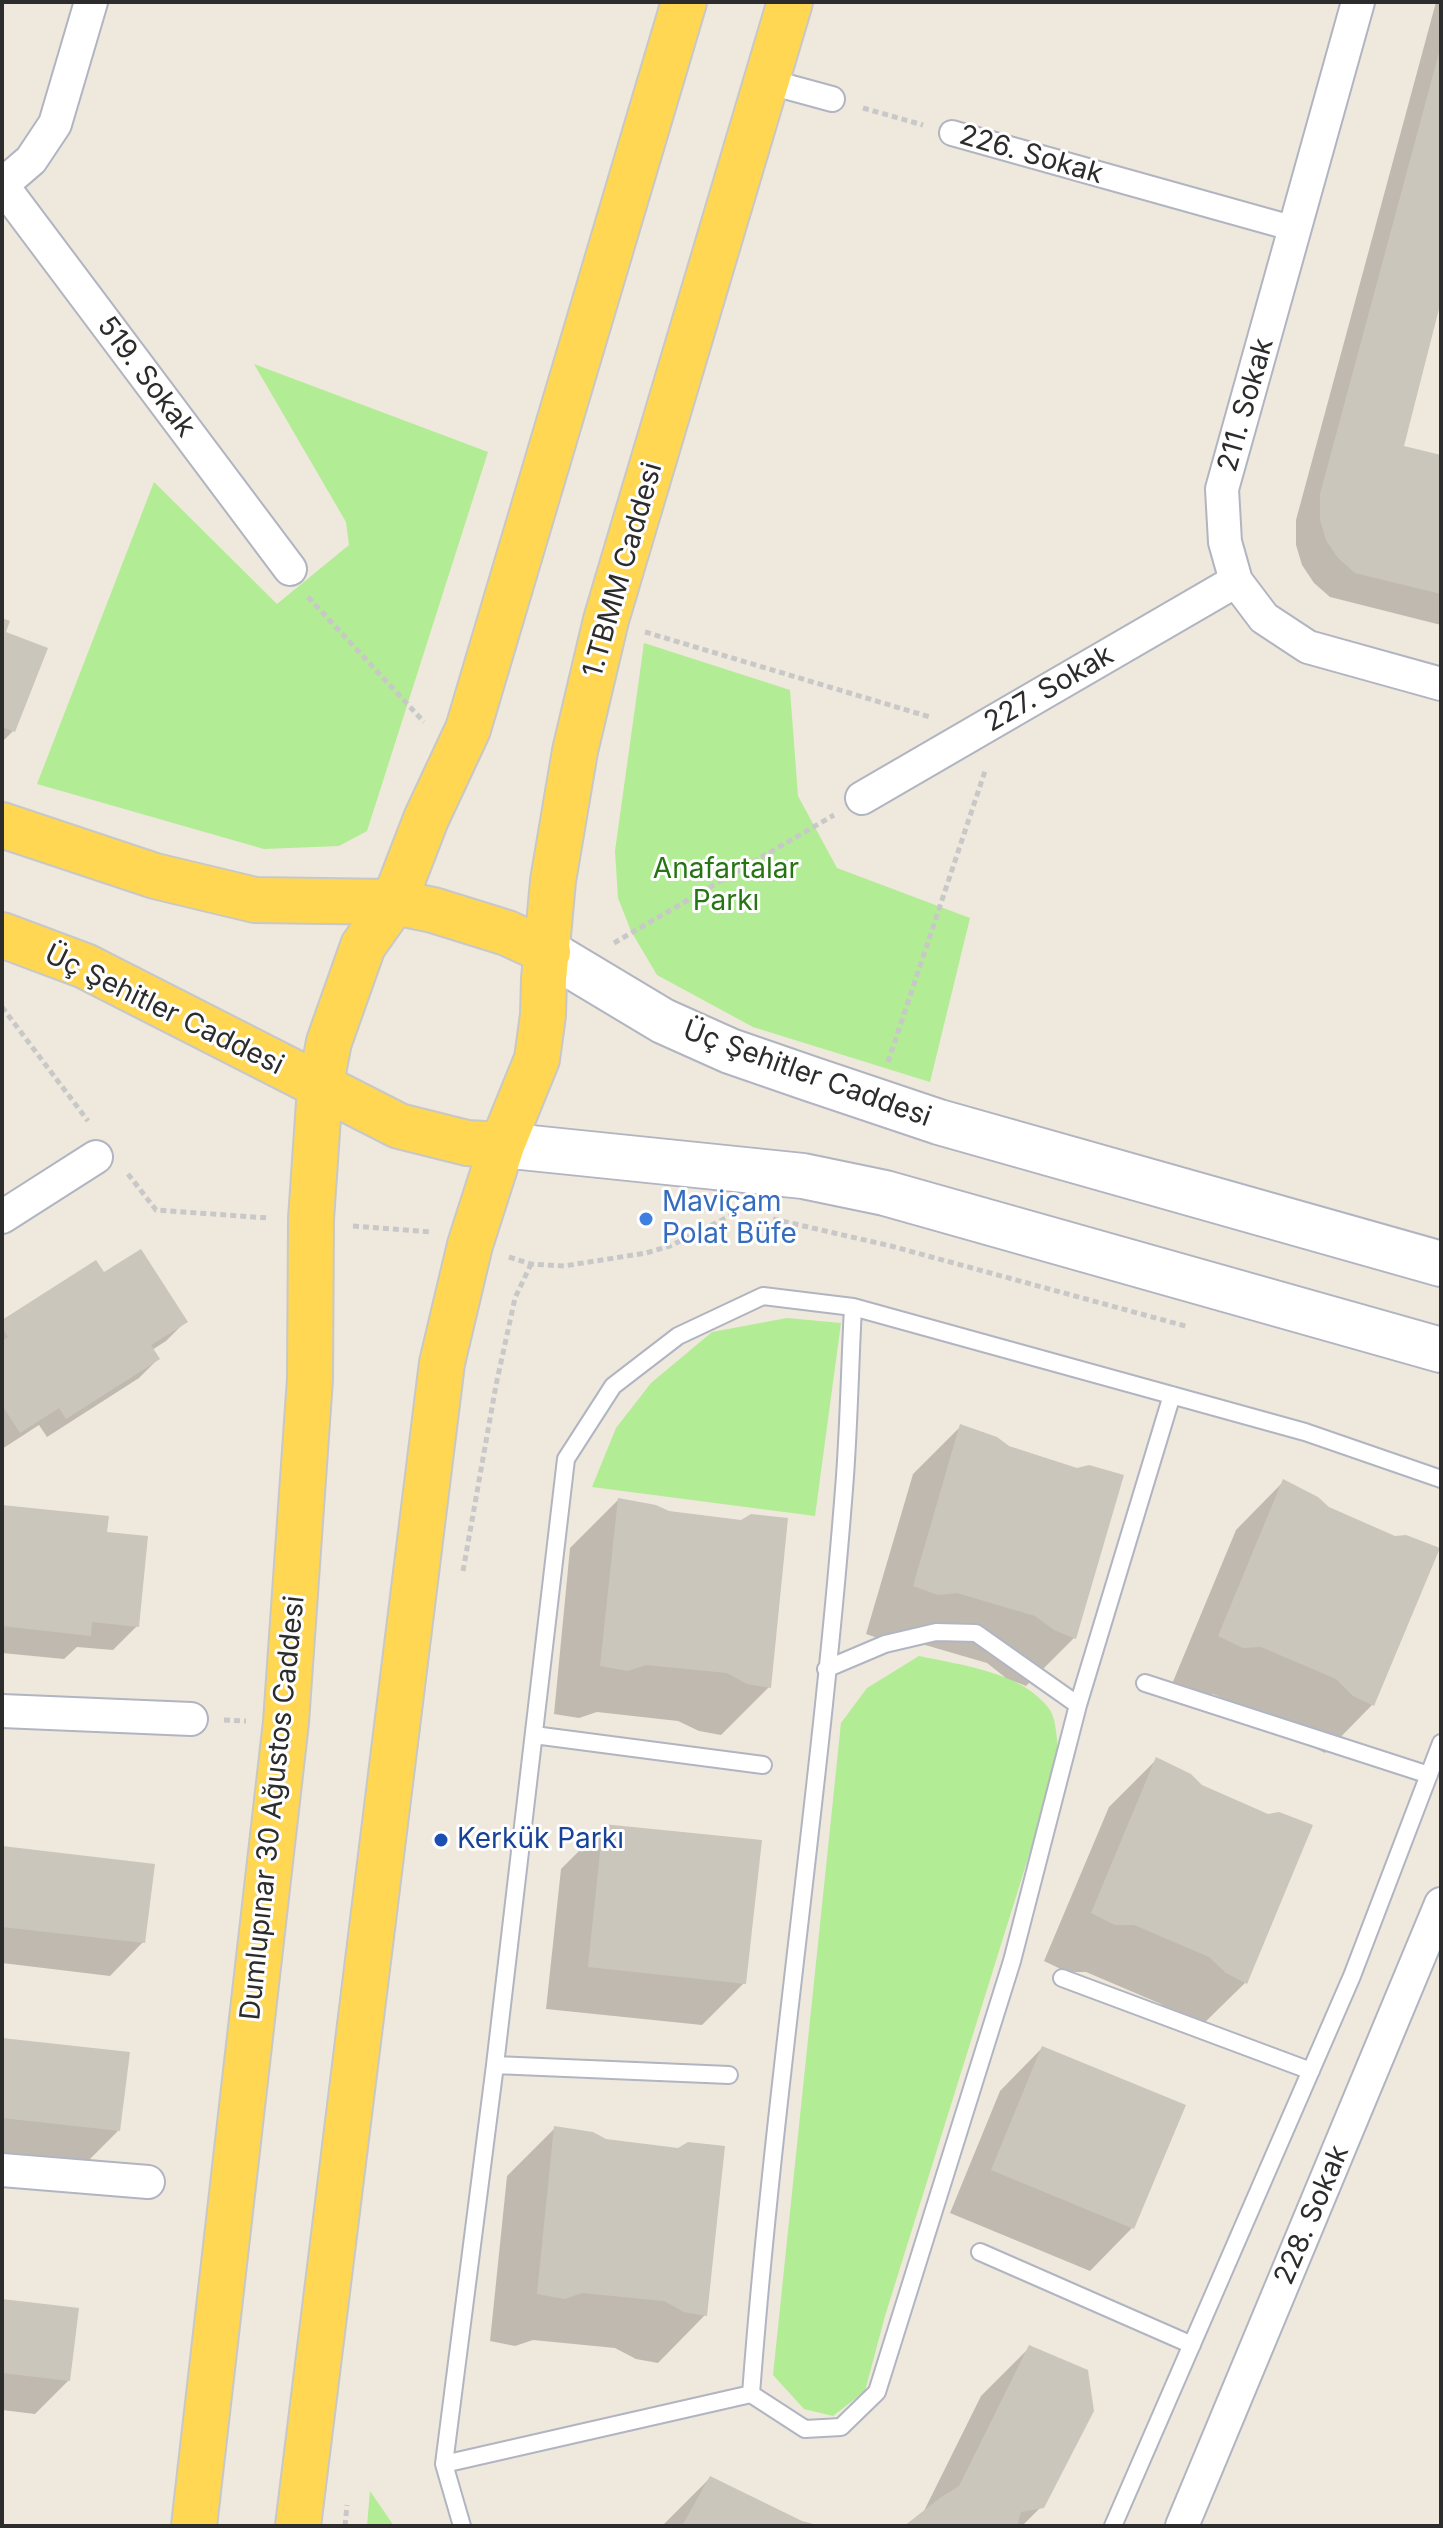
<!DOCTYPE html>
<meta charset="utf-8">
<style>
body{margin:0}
#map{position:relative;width:1443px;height:2528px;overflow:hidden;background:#efe8dd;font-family:Inter,sans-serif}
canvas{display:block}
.frame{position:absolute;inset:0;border:4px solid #2c2c2c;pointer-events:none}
</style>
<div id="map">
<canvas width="1443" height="2528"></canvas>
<div class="frame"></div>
</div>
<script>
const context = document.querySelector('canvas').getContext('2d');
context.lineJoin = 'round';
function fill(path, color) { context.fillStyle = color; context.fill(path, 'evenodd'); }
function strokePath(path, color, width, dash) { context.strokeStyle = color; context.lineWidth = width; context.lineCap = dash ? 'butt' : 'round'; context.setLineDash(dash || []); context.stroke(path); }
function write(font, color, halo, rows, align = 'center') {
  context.font = font + ' Inter,sans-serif'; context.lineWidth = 6; context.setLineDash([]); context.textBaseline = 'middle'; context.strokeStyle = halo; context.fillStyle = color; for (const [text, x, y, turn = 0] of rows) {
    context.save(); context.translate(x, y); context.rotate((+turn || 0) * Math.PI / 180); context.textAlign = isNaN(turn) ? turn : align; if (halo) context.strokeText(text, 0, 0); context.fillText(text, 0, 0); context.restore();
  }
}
fill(new Path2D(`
 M254,364l234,88 -121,379 -28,15 -75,3 -227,-65 117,-302 123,122 72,-59 -3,-23z
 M644,643l146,47 8,106 39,72 133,50 -40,164 -177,-55 -96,-52 -26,-44 -13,-33 -3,-47z
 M787,1318l54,5 -26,193 -223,-29 24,-59 35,-45 61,-51z
 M919,1656c41,9 105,16 131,54 7,11 7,35 9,49l-174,557 -20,75 -32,25 -29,-7 -31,-34 68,-652 26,-35z
 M370,2491l24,35h-27z`), '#b2ec94');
fill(new Path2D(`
 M1436,2h5v291l-40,154 40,10v168l-111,-28 -16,-14 -12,-18 -6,-20v-25z
 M2,620l11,111 -11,11z
 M103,1275l82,47 -19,19 -14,9 6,9 -19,19 -92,59 -8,-12 -37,24v-126z
 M961,1426l113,212 -48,48 -20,-8 -19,-15 -79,-23 -19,2 -23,-8 47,-160z
 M1283,1482l45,27 66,30 44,10 -66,156 -47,48 -20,-10 -17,-16 -75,-33 -19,1 -22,-11 64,-154z
 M618,1500l151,187 -48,48 -22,-4 -21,-10 -81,-9 -18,6 -25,-4 16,-166z
 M2,1507l103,27 32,92 -24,24 -36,-3 -13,12 -62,-6z
 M1157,1759l88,224 -48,47 -19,-10 -17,-16 -75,-32h-19l-23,-11 65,-154z
 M604,1826l140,157 -42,42 -156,-16 15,-140z
 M2,1848l141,94 -33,34 -108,-13z
 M2,2039l116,92 -33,33 -83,-9z
 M1042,2048l90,180 -42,43 -140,-58 50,-122z
 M555,2128l150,187 -47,48 -22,-4 -21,-11 -82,-8 -18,6 -25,-5 17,-165z
 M2,2301l67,79 -34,34 -33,-4z
 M1029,2348l13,158 -20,20h-116l16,-11 59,-119z
 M710,2478l91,45 18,3h-157z`), '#0003');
fill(new Path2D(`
 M1440,49l1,252 -37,145 37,9v139l-86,-21 -17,-15 -12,-18 -6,-20v-26z
 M2,618l8,3 -4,11 42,16 -33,84 -13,-5z
 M141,1249l47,73 -37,23 9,14 -94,60 -7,-11 -39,25 -18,-28v-64l6,-4 -6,-10v-7l94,-60 8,12z
 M960,1424l37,13 12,9 68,22 12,-3 35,10 -48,164 -22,-9 -19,-14 -78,-23 -19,2 -25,-9z
 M1283,1479l35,18 11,10 66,29 11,-1 34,13 -66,158 -21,-10 -17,-17 -75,-32 -18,1 -25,-12z
 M618,1498l38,7 13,6 72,9 10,-6 37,4 -17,170 -24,-4 -20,-11 -81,-8 -18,6 -28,-5z
 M2,1505l107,11 -2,16 41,4 -9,91 -47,-5 -1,14 -89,-10z
 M1156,1757l35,17 11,11 66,29 11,-2 34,13 -66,159 -21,-11 -17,-16 -75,-32h-19l-24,-12z
 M603,1824l159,16 -16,144 -158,-17z
 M2,1846l153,18 -10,79 -143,-16z
 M2,2038l128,14 -10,79 -118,-13z
 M1042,2046l144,59 -52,124 -143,-59z
 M554,2126l39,6 13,7 72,9 10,-6 37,4 -18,170 -23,-4 -20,-11 -82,-8 -17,6 -28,-5z
 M2,2299l77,9 -9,73 -68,-8z
 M1029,2345l59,25 6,41 -50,97 -23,4 -4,14h-113l36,-28 19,-12z
 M710,2476l92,45 19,5h-139z`), '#cac6bc');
const service = new Path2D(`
 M826,1669l59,-25 51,-12 40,1 102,72
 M1145,1683l284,92
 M534,1735l229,30
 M1062,1978l249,93
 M495,2065l234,10
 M980,2252l212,93
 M751,2394l54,35 36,-2 36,-35 135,-431 66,-256 94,-310
 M444,2464l307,-70c23,-306 71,-611 94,-918 4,-56 5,-112 8,-169
 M462,2526l-18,-62 51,-399 71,-606 47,-73 65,-50 85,-40 90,11 452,125 136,47
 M1113,2526l239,-550 89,-233`);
const pedestrian = new Path2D(`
 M766,81l66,18
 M952,133l343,96`);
const minor = new Path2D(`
 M1358,2l-136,487 3,53 11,39 28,37 44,29 133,37
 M2,185l288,384
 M2,185l29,-25 24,-36 36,-122
 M862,798l374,-217
 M2,1217l94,-60
 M2,1711l189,8
 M2,2170l146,12
 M1182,2526l259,-622`);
const secondary = new Path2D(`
 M548,952l115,69 67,30 81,28 128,43 502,142
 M502,1145l301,31 82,17 556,157`);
const primary = new Path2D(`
 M2,825l153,51 100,24 139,2 39,8 74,23 41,19
 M2,935l83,31 314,160 68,17 35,2
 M194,2526l92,-804 24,-343 1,-160 9,-131 9,-46 34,-96 31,-44 32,-83 42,-90 216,-727
 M298,2526l144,-1163 28,-118 32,-100 35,-86 6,-44 1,-36 9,-98 22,-130 31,-131 184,-618`);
strokePath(service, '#b1b4c1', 20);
strokePath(pedestrian, '#b1b4c1', 28);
strokePath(minor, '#b1b4c1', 36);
strokePath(secondary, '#b1b4c1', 48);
strokePath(primary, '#c8c8c8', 48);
strokePath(new Path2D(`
 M863,108l60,17
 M308,597l116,125
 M645,632l285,85
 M614,943l220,-128
 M2,1007l86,114
 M888,1062l97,-291v-3
 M128,1174l28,36 112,8
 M773,1219l118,27 298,81
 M353,1226l78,6
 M509,1257l22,7 33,2 82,-13 24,-7 66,-33
 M463,1571l33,-186 19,-87 16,-34
 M224,1720l22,1
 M345,2526l2,-21`), '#c8c8c8', 5, [6, 4]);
strokePath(service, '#fff', 16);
strokePath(pedestrian, '#fff', 24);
strokePath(minor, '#fff', 32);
strokePath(secondary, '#fff', 44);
strokePath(primary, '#ffd753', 44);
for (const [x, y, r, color] of [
 [646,1219,8,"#3f7fe0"],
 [441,1840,8,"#1a4fb4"]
]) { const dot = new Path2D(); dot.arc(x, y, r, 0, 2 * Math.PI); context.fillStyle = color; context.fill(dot); strokePath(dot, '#fff', 3); }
write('28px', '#2c2c2c', '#fff', [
 ["226. Sokak",1031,155,16],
 ["519. Sokak",146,377,53],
 ["211. Sokak",1246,405,-74],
 ["1.TBMM Caddesi",623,570,-74],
 ["227. Sokak",1049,689,-30],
 ["Üç Şehitler Caddesi",164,1010,26],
 ["Üç Şehitler Caddesi",807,1074,20],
 ["Dumlupınar 30 Ağustos Caddesi",273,1808,-84],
 ["228. Sokak",1312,2215,-67]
]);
write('28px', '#267412', '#fff', [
 ["Anafartalar",726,870],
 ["Parkı",726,902]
]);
write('28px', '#366cbe', '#fff', [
 ["Maviçam",662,1203],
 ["Polat Büfe",662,1235]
], 'left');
write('28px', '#164399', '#fff', [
 ["Kerkük Parkı",457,1840]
], 'left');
</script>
